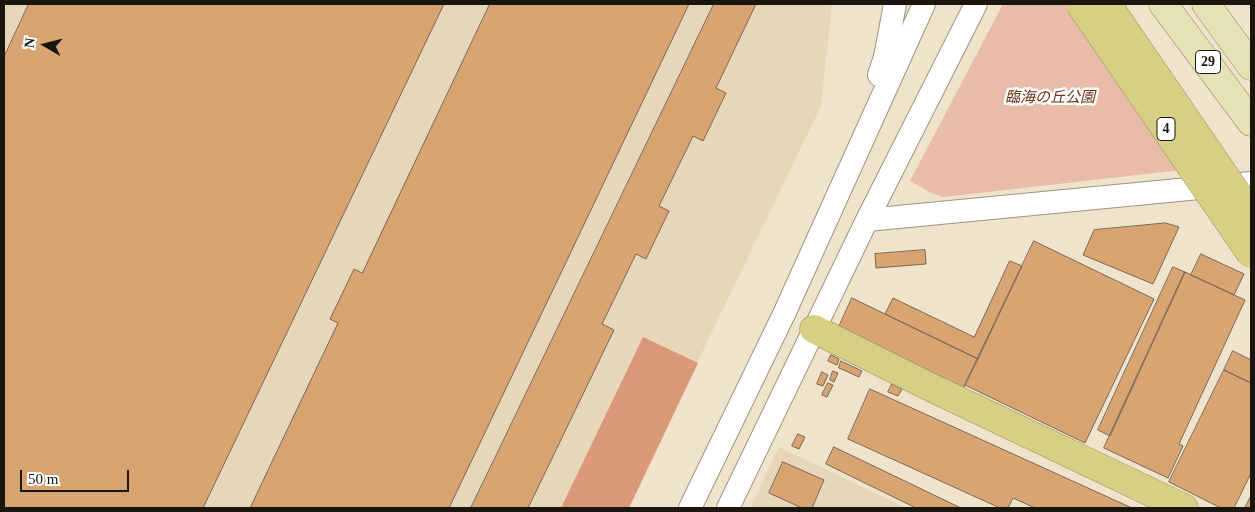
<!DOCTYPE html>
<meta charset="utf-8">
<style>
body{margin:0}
#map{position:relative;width:1255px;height:512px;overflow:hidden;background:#f0e3cb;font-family:"Times New Roman",serif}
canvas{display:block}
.frame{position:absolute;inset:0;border:5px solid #1a150d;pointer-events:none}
.north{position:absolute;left:20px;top:20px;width:50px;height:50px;-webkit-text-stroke:4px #fff;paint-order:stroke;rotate:278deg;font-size:14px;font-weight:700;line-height:20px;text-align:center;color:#1a150d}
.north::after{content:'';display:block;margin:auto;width:18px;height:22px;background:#1a150d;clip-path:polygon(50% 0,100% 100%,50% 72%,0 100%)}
.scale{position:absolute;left:20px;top:470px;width:109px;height:22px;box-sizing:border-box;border:2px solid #1a150d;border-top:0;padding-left:6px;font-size:15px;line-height:18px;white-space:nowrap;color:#1a150d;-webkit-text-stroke:4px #fff;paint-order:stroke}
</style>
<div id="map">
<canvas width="1255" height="512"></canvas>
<div class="frame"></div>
<div class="north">N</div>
<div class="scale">50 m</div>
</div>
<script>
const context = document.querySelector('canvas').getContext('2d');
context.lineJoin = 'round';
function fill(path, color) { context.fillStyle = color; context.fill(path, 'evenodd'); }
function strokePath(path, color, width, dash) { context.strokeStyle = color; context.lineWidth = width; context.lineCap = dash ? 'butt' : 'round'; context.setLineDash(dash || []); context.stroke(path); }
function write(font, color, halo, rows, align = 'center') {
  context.font = font + ' "Times New Roman","Noto Sans JP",serif'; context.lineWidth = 5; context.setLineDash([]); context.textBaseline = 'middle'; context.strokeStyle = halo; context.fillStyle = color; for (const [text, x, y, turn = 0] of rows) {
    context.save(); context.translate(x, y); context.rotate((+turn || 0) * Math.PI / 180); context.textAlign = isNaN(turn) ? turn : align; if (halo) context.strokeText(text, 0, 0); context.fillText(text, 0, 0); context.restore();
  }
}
fill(new Path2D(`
 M4,4h828l-11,102 -194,402h-623z
 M779,447l128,61h-157z`), '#e7d7b8');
fill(new Path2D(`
 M1003,4h88l108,164 -255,29 -13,-4 -21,-12z`), '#e8bca8');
fill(new Path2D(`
 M643,337l55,26 -69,145h-68z`), '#db997a');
const building = new Path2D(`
 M29,4h415l-241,504h-199v-451z
 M490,4h199l-240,504h-199l88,-185 -8,-4 24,-50 8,4z
 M714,4h42l-40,84 10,5 -23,48 -10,-5 -34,70 10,5 -23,48 -10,-5 -34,70 12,6 -86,178h-57z
 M1166,223l13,4 -26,57 -70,-29 11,-25z
 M1034,241l120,58 -69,144 -120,-58z
 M925,250l1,14 -50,4 -1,-14z
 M1201,254l43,20 -10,21 -43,-20z
 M1010,261l12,5 -44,93 -93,-45 8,-16 81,39z
 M1173,267l12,5 -75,164 -12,-6z
 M1185,272l60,28 -66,144 4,2 -15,32 -64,-30z
 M852,298l126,61 -15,30 -125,-60z
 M1233,351l18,9v23l-27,-13z
 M831,355l8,4 -2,6 -9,-4z
 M841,361l21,10 -3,6 -20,-9z
 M1224,370l27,13v90l-17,35h-13l-52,-26z
 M833,371l5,2 -4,9 -4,-2z
 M822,372l6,3 -5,11 -6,-2z
 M828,383l5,2 -6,12 -5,-2z
 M892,384l10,5 -4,7 -10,-4z
 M870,389l262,119h-97l-22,-10 -5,10h-8l-152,-69z
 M798,434l7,3 -6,12 -7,-3z
 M834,447l127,61h-45l-90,-44z
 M783,462l41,18 -12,28h-10l-33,-15z
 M1251,496v12h-6z`);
fill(building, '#d8a472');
strokePath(building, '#796756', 1);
const tertiary = new Path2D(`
 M879,75l6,-18 10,-53
 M867,220l384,-37
 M690,508l94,-194 140,-310
 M728,508l139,-288 109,-216`);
const primary = new Path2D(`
 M1163,4l88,118
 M1206,4l45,62`);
const motorway = new Path2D(`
 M814,329l114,57 256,122`);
strokePath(tertiary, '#9f937d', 24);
strokePath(primary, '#958e5a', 29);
strokePath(motorway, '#958e5a', 29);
strokePath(tertiary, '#fff', 22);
strokePath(primary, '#e7e2b5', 28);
strokePath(motorway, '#d7cf83', 28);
const motorwayBridge = new Path2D(`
 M1080,4l171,250
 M1107,4l144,210`);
strokePath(motorwayBridge, '#958e5a', 29, []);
strokePath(motorwayBridge, '#d7cf83', 28);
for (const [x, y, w] of [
 [1208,62,25],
 [1166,129,18]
]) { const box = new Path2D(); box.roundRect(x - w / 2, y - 11.5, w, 23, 4); context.fillStyle = '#fff'; context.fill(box); strokePath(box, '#1a150d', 1); }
write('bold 14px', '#1a150d', null, [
 ["29",1208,62],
 ["4",1166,129]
]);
write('italic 15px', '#6e3211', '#fff', [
 ["臨海の丘公園",1050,98]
]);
</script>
